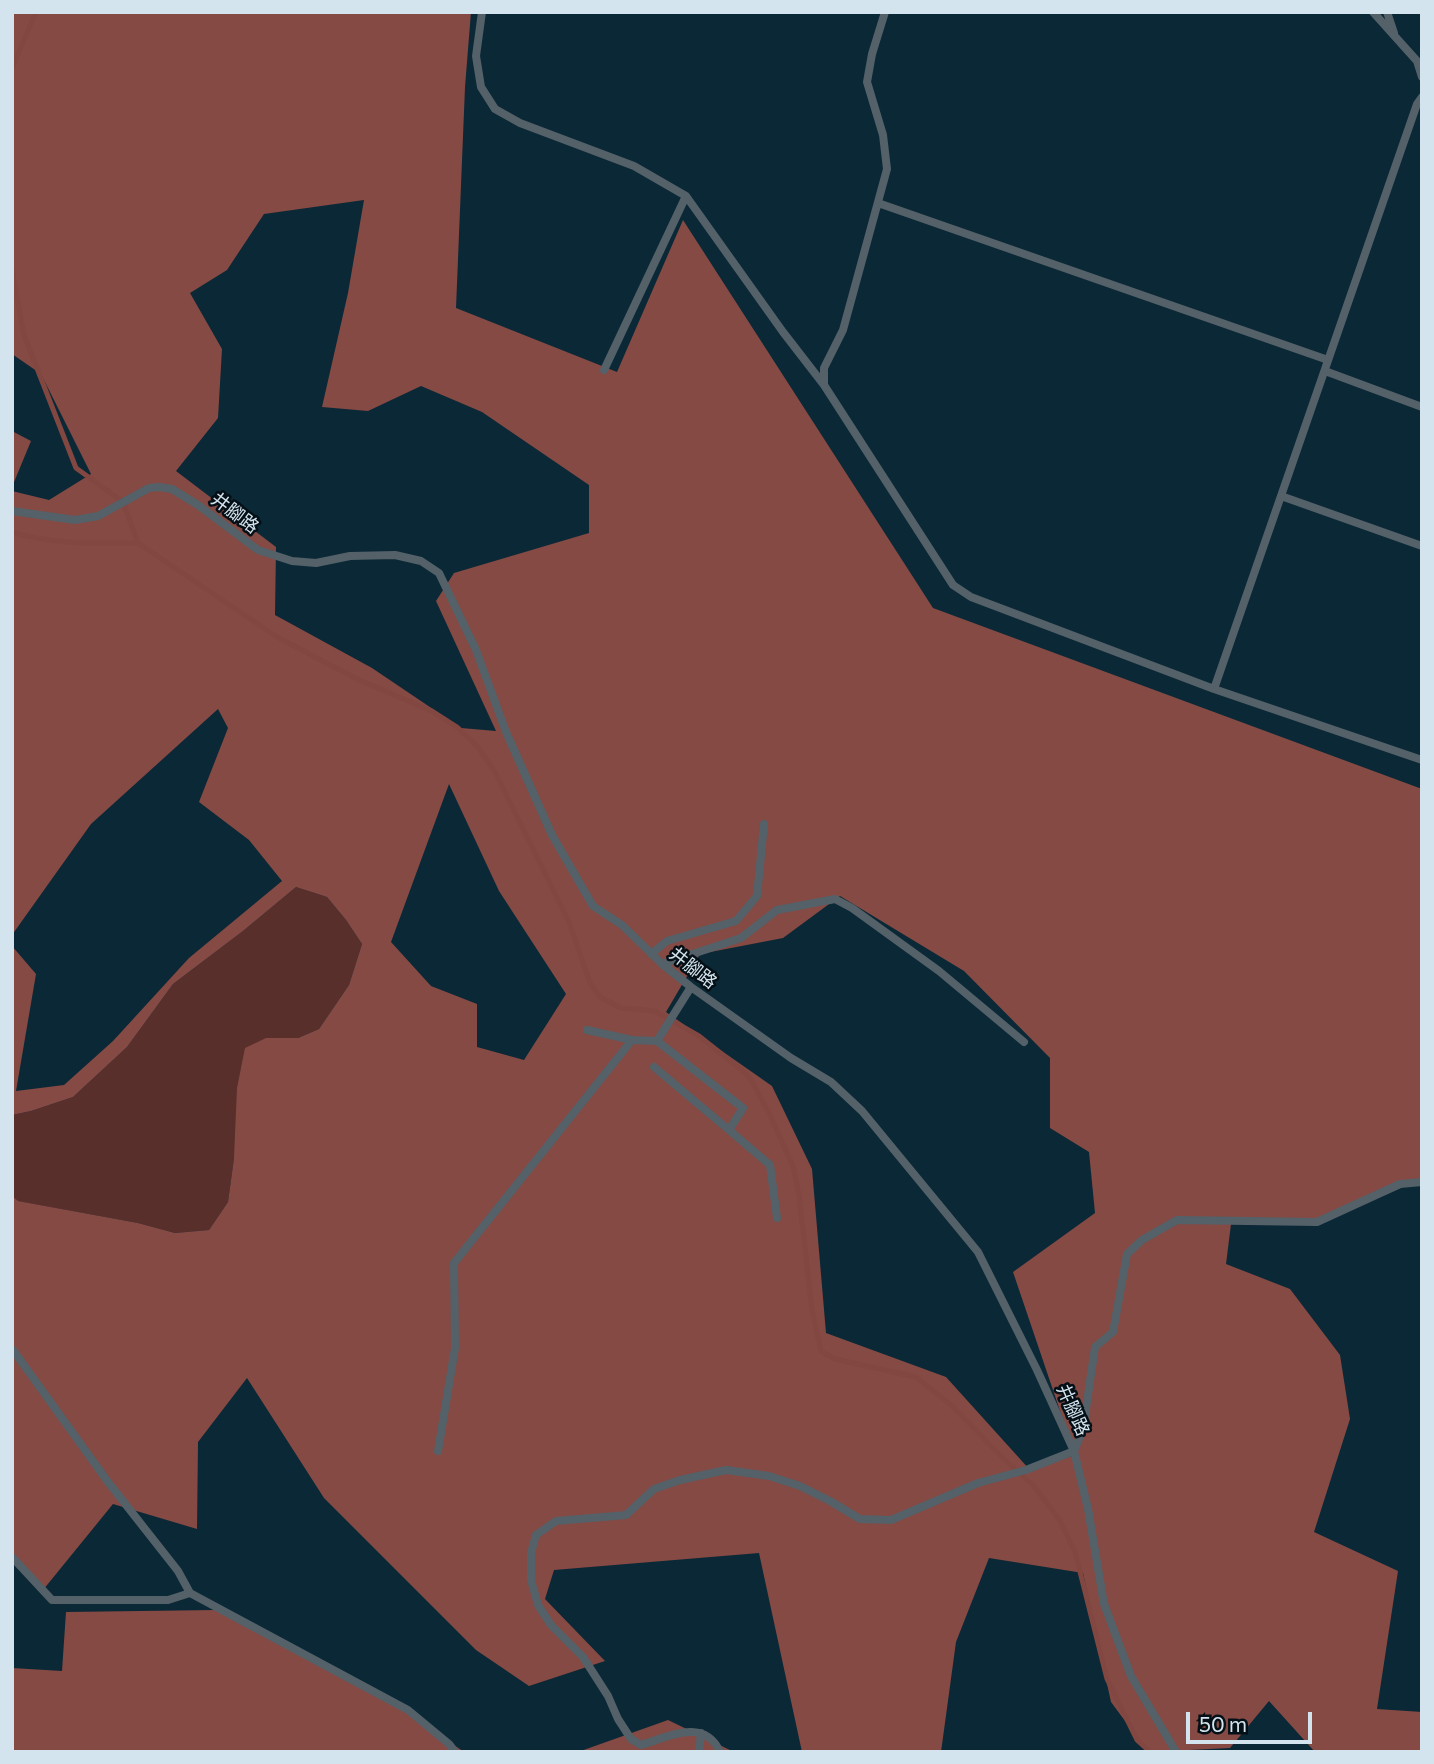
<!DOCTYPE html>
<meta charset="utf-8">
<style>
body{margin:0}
#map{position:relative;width:1434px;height:1764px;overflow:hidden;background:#0b2836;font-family:Commissioner,sans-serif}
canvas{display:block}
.frame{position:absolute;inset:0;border:14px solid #d4e4ee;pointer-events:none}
.scale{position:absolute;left:1186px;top:1712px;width:126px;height:32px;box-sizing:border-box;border:4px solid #d4e4ee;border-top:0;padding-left:9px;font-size:21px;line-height:24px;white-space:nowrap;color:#d4e4ee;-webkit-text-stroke:5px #050f16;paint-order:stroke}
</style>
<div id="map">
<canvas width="1434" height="1764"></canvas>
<div class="frame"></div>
<div class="scale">50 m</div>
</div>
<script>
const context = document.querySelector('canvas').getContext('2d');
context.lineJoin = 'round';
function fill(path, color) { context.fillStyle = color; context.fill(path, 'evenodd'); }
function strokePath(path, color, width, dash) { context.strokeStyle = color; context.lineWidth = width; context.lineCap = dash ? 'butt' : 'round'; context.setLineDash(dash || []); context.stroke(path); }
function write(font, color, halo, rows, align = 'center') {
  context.font = font + ' Commissioner,"Noto Sans TC",sans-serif'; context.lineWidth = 5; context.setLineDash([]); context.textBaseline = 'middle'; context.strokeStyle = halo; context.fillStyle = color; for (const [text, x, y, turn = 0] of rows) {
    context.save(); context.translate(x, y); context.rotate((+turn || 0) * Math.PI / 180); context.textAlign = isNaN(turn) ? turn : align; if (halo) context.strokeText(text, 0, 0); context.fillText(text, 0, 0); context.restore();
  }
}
fill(new Path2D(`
 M296,887l31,10 19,23 16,24 -13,41 -30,44 -21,9h-32l-32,120 -6,44 -19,28 -34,3 -37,-10 -121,-22 -5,-5v-81l19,-4 42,-14 54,-50 46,-63 70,-53z`), '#582f2b');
fill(new Path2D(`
 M12,12h459l-6,75 -9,221 161,64 66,-152 250,388 489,181v394l-19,4 -69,30 -103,7 -5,40 64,25 50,66 10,64 -36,113 84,39 -21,138 45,3v40h-107l-46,-51 -39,47 -82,4 -37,-50 -28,-129 -94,-15 -33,84 -15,110h-139l-43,-199 -205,17 -9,29 60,62 -76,25 -53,-36 -152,-152 -77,-120 -49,64 -1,87 -84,-25 -70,86 -31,-36v-358l6,5 120,22 37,10 34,-3 19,-28 6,-44 3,-70 8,-40 21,-10h32l21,-9 30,-44 13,-41 -16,-24 -19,-23 -31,-10 -53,44 -70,53 -46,63 -54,50 -42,14 -19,4v-169l24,28 -20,117 48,-6 49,-44 76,-83 93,-77 -33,-41 -50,-38 29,-74 -10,-19 -127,115 -79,111v-444l37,9 42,-26 -50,-100 -29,-20v-170l2,-6 -2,-9zM364,200l-16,93 -26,114 46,4 53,-25 61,26 107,73v48l-135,40 -18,28 60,130 -35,-3 -89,-60 -97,-53 1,-68 -100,-76 42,-53 4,-69 -32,-56 37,-23 37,-56zM449,784l50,107 67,103 -42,66 -47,-13v-43l-46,-18 -40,-44zM840,896l124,75 86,87v70l39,24 6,61 -82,59 62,183 -45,15 -84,-93 -120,-44 -14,-164 -40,-83 -106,-74 34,-58 83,-16z
 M12,431l19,10 -19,46z
 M215,1610l165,83 84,59h-452v-84l50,3 4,-59z
 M668,1720l66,32h-156z`), '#854a44');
strokePath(new Path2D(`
 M12,68l24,-56
 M12,270l12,65 52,133 47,34 15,41 139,94 82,43 73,31 25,16 21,20 17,25 74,150 21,61 10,14 21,11 34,3 44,25 44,35 7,7 20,37 23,51 6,29 13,115 9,41 14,8 81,18 35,28 54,55 28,25 26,34 16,33 32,127 30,61 13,12
 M12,532c41,13 83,11 126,11`), '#824741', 5);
strokePath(new Path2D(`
 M482,12l-6,44 5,31 14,22 25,14 114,43 52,30 97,136 41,53
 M885,12l-13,42 -5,28 16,53 4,34 -44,161 -19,38v17l129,200 18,12 243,92 208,71
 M1373,12l44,49 5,16
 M1387,12l7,21
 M878,203l450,157
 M604,370l82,-174
 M1325,371l97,36
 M1281,496l141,50
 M12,511l63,9 23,-4 51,-28 10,-1 13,2 26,16 60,45 34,11 24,2 34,-7 45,-1 26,6 18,12 37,77 30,82 46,103 41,71 29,19 40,39 29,23 100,71 40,24 31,29 116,141 59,118 37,81 14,58 16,95 27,72 45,76
 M1214,689l203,-585 5,-7
 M651,954l16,-13 69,-20 21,-25 7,-72
 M662,964l79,-26 36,-28 58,-11 17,9 87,63 85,71
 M587,1030l45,10 25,1 86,67 -14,22 -75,-63
 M657,1041l34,-54
 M729,1130l41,35 7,53
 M13,1350l95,132 70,89 12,22 218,117 41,34 6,8
 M438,1451l17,-103 -1,-85 178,-223
 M12,1557l40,43h116l22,-7
 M699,1752l2,-19
 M720,1752c-16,-35 -52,-15 -79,-7l-10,-6 -13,-20 -10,-23 -25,-39 -32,-32 -13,-20 -7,-25v-27l5,-18 20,-14 70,-6 28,-26 26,-9 46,-10 43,6 31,10 30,15 30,18 31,1 87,-37 48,-13 48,-19 9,-22 12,-82 18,-15 14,-78 15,-14 35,-20 140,2 83,-38 22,-2`), '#546168', 8);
write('18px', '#d4e4ee', '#050f16', [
 ["井腳路",235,513,37],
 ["井腳路",693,968,38],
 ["井腳路",1073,1410,66]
]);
</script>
